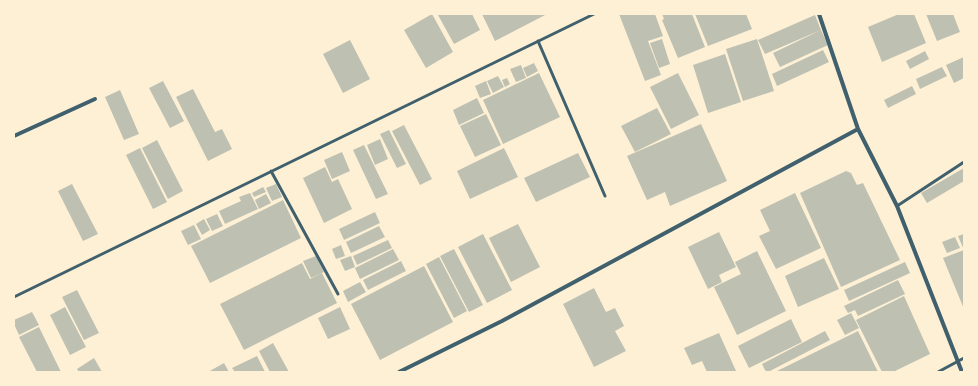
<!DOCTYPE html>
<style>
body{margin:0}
#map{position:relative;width:978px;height:386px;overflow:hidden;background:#fdf0d5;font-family:"Noto Sans",sans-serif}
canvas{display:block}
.frame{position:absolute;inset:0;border:15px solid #fdf0d5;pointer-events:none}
</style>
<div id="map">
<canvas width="978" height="386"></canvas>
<div class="frame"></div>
</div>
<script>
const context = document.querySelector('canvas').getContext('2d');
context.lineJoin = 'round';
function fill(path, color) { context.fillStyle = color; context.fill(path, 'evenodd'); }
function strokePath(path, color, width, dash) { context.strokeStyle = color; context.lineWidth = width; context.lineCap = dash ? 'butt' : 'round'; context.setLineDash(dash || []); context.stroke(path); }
fill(new Path2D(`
 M432,14l21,38 -27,16 -22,-38z
 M441,14h31l8,16 -26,14 -16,-29z
 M482,14h65l-52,27z
 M619,14h36l8,22 -15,5 13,34 -16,6z
 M662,14h30l13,33 -27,11 -16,-38 2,-1z
 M695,14h51l6,15 -44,17z
 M899,14h15l12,29 -44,19 -14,-35z
 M926,14h27l7,18 -23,9z
 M815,15l6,15 -56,24 -7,-14z
 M821,30l7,15 -48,22 -7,-14z
 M662,39l8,25 -11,4 -9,-25z
 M757,39l17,52 -31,10 -17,-52z
 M350,40l20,39 -27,14 -20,-39z
 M823,50l6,12 -52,24 -5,-12z
 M925,51l4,8 -19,10 -4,-8z
 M725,54l16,48 -33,11 -15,-48z
 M964,57v21l-10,5 -8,-18z
 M534,63l4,8 -11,6 -4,-9z
 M521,65l5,13 -10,4 -6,-13z
 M942,67l5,9 -27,13 -4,-10z
 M539,73l21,44 -57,27 -20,-44z
 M678,73l21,42 -28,14 -21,-42z
 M498,76l6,11 -11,6 -6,-12z
 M507,78l3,6 -5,3 -3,-7z
 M163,81l21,40 -14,7 -21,-40z
 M486,81l5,13 -11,4 -5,-12z
 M912,86l4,8 -28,14 -4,-8z
 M193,89l22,43 7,-3 10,20 -24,12 -32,-64z
 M120,90l19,44 -15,6 -19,-43z
 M477,98l7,15 -25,12 -6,-15z
 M657,108l14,26 -36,18 -14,-26z
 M486,114l15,31 -26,12 -15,-31z
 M701,124l26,57 -57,25 -5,-14 -18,8 -20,-44z
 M404,125l28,54 -12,6 -28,-54z
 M389,130l17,34 -9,4 -17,-34z
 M380,139l8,20 -13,6 -8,-20z
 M157,140l26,51 -15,8 -26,-51z
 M364,145l24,49 -12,5 -23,-49z
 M140,148l27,54 -14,7 -27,-54z
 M504,148l14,29 -48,22 -13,-28z
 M342,152l8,19 -18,8 -8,-19z
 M578,153l12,24 -54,25 -12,-24z
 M325,167l7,15 6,-3 14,30 -28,14 -21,-45z
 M964,168v13l-37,22 -6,-10z
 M846,171l5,2 6,12 6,-2 37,77 -59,27 -41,-94z
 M72,184l26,50 -15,7 -25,-50z
 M276,184l6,13 -10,4 -6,-13z
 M263,187l3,5 -12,5 -2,-4z
 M250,193l8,16 -33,15 -6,-13 22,-10 -2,-4z
 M795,193l26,55 -45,21 -17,-33 11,-5 -10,-21z
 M266,194l5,9 -12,6 -4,-9z
 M283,200l18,38 -91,45 -19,-37z
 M375,212l5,11 -36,17 -5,-11z
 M217,214l6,12 -11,5 -6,-12z
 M204,219l6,11 -8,5 -6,-11z
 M518,224l22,43 -29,15 -22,-44z
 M194,225l7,14 -13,6 -7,-14z
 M379,226l6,11 -34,16 -5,-11z
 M719,232l17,35 -17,8 3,7 -14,7 -20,-42z
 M483,234l29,56 -25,13 -29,-56z
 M964,234v75l-21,-51 21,-8 -6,-14z
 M955,237l5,11 -13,5 -5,-11z
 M388,240l4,8 -35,17 -4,-9z
 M341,245l4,11 -9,3 -4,-10z
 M393,249l6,11 -39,19 -5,-11z
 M454,249l29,56 -14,7 -29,-56z
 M757,251l29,60 -49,24 -23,-48 27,-13 -6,-12z
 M316,256l8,16 -13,6 -8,-17z
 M351,256l4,11 -10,4 -5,-11z
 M439,257l28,54 -13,7 -28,-54z
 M824,258l15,31 -41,18 -13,-31z
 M401,261l5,10 -38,19 -5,-10z
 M905,262l5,11 -61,28 -5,-11z
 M302,263l8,16 12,-6 15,30 -93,47 -24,-46z
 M424,266l29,56 -73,38 -29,-56z
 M898,280l7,14 -47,22 -3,-6 -7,3 -4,-7z
 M360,282l6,10 -18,10 -5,-11z
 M594,288l12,24 9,-4 9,18 -9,5 11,20 -32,16 -31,-63z
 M77,290l22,43 -15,7 -22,-43z
 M904,296l26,58 -37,18h-11l-26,-52z
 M65,307l21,40 -16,8 -20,-40z
 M340,307l10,22 -22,10 -10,-21z
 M32,312l7,13 -20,10 -5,-11v-4z
 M851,313l8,15 -14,7 -8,-15z
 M791,319l11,23 -53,26 -11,-22z
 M39,327l22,45h-24l-18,-35z
 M825,331l5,9 -62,32h-2l-4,-8z
 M858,331l20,41h-103z
 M719,333l17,38 -2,1h-27l-5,-11 -10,4 -8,-17z
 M273,343l16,29h-19l-11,-21z
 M257,356l8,16h-30l-3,-4z
 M94,358l8,14h-23l-2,-3z
 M224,363l5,9h-21z`), '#bec0b2');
strokePath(new Path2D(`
 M538,41l67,155
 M271,171l67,123
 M897,206l67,-44
 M14,297l580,-283
 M938,372l26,-14`), '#3f606c', 3);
strokePath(new Path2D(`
 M819,14l39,115 39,77 65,166
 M14,136l81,-37
 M399,372l103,-51 356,-192`), '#3f606c', 4);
</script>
